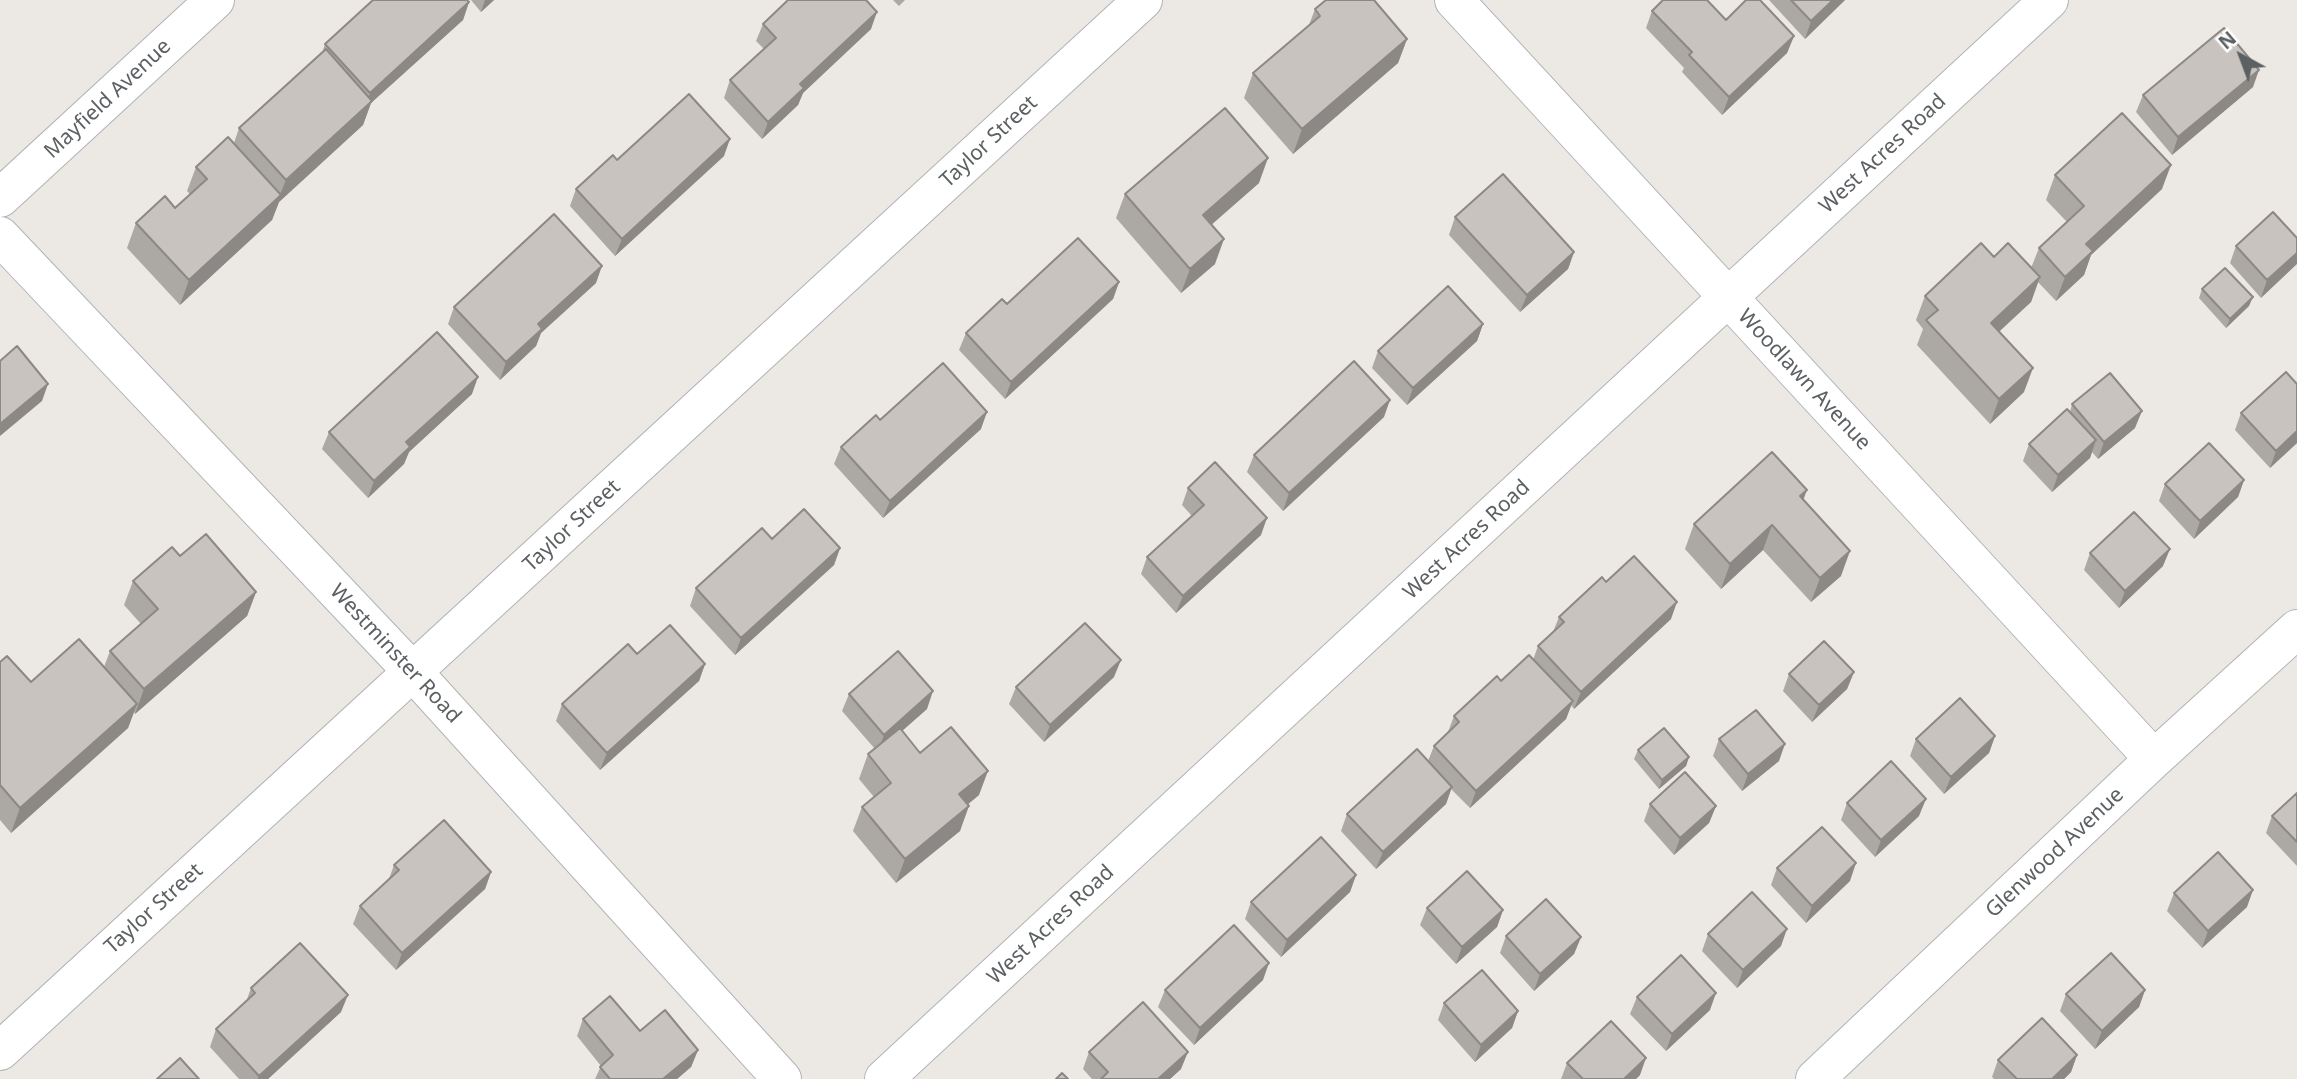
<!DOCTYPE html>
<style>
body{margin:0}
#map{position:relative;width:2297px;height:1079px;overflow:hidden;background:#ece8e3;font-family:"Noto Sans",sans-serif}
canvas{display:block}
.north{position:absolute;left:2206px;top:21px;width:70px;height:70px;-webkit-text-stroke:5px #fff;paint-order:stroke;rotate:319deg;font-size:19px;font-weight:700;line-height:28px;text-align:center;color:#5b6062}
.north::after{content:'';display:block;margin:auto;width:24px;height:32px;background:#5b6062;clip-path:polygon(50% 0,100% 100%,50% 72%,0 100%)}
</style>
<div id="map">
<canvas width="2297" height="1079"></canvas>
<div class="north">N</div>
</div>
<script>
const context = document.querySelector('canvas').getContext('2d');
context.lineJoin = 'round';
function strokePath(path, color, width, dash) { context.strokeStyle = color; context.lineWidth = width; context.lineCap = dash ? 'butt' : 'round'; context.setLineDash(dash || []); context.stroke(path); }
function fill(path, color) { context.fillStyle = color; context.fill(path, 'evenodd'); }
function write(font, color, halo, rows, align = 'center') {
  context.font = font + ' "Noto Sans",sans-serif'; context.lineWidth = 6; context.setLineDash([]); context.textBaseline = 'middle'; context.strokeStyle = halo; context.fillStyle = color; for (const [text, x, y, turn = 0] of rows) {
    context.save(); context.translate(x, y); context.rotate((+turn || 0) * Math.PI / 180); context.textAlign = isNaN(turn) ? turn : align; if (halo) context.strokeText(text, 0, 0); context.fillText(text, 0, 0); context.restore();
  }
}
const minor = new Path2D(`
 M1454,0l700,759
 M0,198l215,-198
 M0,236l413,436 369,407
 M0,1051l1143,-1051
 M884,1079l1165,-1079
 M1815,1079l339,-320 143,-130`);
strokePath(minor, '#b0b4b7', 40);
strokePath(minor, '#fff', 38);
fill(new Path2D(`
 M471,0h23l-13,12z
 M893,0h12l-6,6z
 M1769,0h76l-40,39z
 M469,2l-6,18 -92,83 -8,22 -84,77 -7,18 -92,85 -53,-57 9,-25 39,-15 15,-14 -3,-3 9,-24 38,-24 5,-15 83,-75 3,-9z
 M1315,9l92,30 -9,24 -105,91 -49,-56 9,-25 56,-48z
 M1652,11l74,9 68,16 -7,17 -65,62 -40,-43 2,-4 -38,-40z
 M763,24l108,5 -68,64 -5,12 -36,34 -38,-41 6,-18 34,-31 -8,-8z
 M2253,87l-81,68 -36,-43 7,-17z
 M724,156l-109,100 -45,-50 6,-17 41,-29z
 M2055,175l107,14 -71,66 -7,20 -28,26 -18,-19 -7,20 -32,30 25,60 -34,32 -73,-79 6,-16 -7,-9 9,-24 69,-39 37,11 8,-20 28,-26 -21,-22z
 M1259,183l-48,42 4,39 -34,29 -65,-75 9,-24z
 M1455,217l119,35 -6,17 -48,43 -71,-77z
 M2297,238l-36,60 -31,-35 6,-17z
 M1119,282l-6,17 -108,100 -46,-49 7,-17 41,-29z
 M596,283l-55,50 -5,13 -36,34 -52,-56 6,-17z
 M2202,289l47,17 -23,22 -27,-30z
 M1483,324l-6,17 -70,64 -35,-37 6,-17z
 M2297,384v59l-27,25 -35,-38 6,-17z
 M472,394l-63,58 -5,12 -36,34 -46,-49 7,-17z
 M2072,404l63,24 -37,31 -6,-7 -2,6 -38,34 -29,-31 6,-17 41,-32z
 M1384,417l-101,94 -36,-39 7,-17z
 M880,420l101,9 -98,89 -49,-54 7,-17z
 M2244,480l-6,17 -44,42 -35,-38 6,-17z
 M1188,488l73,47 -85,78 -35,-39 6,-17 45,-41 -10,-11z
 M1803,500l38,76 -30,26 -48,-52 -42,39 -36,-40 9,-25z
 M772,539l68,9 -6,17 -99,90 -45,-49 6,-18z
 M2090,553l73,13 -44,42 -35,-38z
 M180,556l76,36 -9,24 -112,98 -1,-2 -6,16 -117,105 -11,-13v-158l31,20 73,-15 6,-16 31,-27 -17,-19 9,-24z
 M1606,582l65,37 -97,90 -3,-4 -5,14 -96,89 -19,-19 -5,15 -70,65 -35,-38 6,-17 81,-53 6,-15 14,-14 6,-16 47,-35 32,-21 5,-14 15,-14 6,-15z
 M705,664l-6,17 -99,89 -44,-49 6,-17z
 M1854,672l-7,17 -35,33 -29,-31 6,-17z
 M1114,677l-70,65 -35,-38 7,-17z
 M849,694l78,15 -25,22 18,22 59,42 -12,10 -7,26 -64,52 -43,-52 9,-24 12,-10 -15,-18 9,-25 7,-5 -33,-38z
 M1995,736l-6,17 -45,41 -34,-38 6,-17z
 M1719,739l60,22 -37,30 -29,-35z
 M1638,750l51,7 -3,9 -27,23 -25,-30z
 M2297,793v73l-31,-33 6,-17z
 M1847,803l72,13 -44,41 -34,-37z
 M1650,804l66,2 -7,17 -35,32 -30,-34z
 M394,865l97,7 -6,17 -89,81 -43,-46 7,-18 29,-27z
 M1777,868l73,13 -44,42 -35,-38z
 M1356,875l-6,17 -69,65 -36,-38 6,-17z
 M2174,893l73,14 -45,41 -35,-37z
 M1427,908l76,2 -6,17 -41,37 -36,-39z
 M1708,934l73,12 -44,42 -35,-37z
 M1506,936l75,1 -7,17 -40,37 -34,-38z
 M1263,980l-69,65 -36,-38 7,-17z
 M251,988l90,24 -73,67h-29l-29,-32 6,-18 30,-27z
 M2145,990l-6,17 -44,42 -35,-38 6,-17z
 M1637,997l73,13 -44,41 -36,-37z
 M1444,1003l74,8 -6,17 -37,34 -37,-42z
 M583,1019l115,31 -7,17 -14,12h-82l6,-13 -24,-30z
 M1089,1052l92,17 -11,10h-78l-9,-10z
 M2077,1055l-6,17 -7,7h-70l-2,-2 6,-17z
 M1567,1063l73,12 -4,4h-75z`), '#aca8a4');
fill(new Path2D(`
 M485,0h9l-13,12z
 M1833,0h12l-40,39 6,-18z
 M469,2l-6,18 -92,83 -8,22 -84,77 -7,18 -92,85 9,-25 90,-83 7,-17 79,-72 5,-15z
 M877,12l-6,17 -68,64 -5,12 -36,34 6,-17 32,-38z
 M1794,36l-7,17 -65,62 7,-18z
 M1407,39l-9,24 -105,91 9,-25z
 M2259,70l-6,17 -81,68 6,-18z
 M730,139l-6,17 -109,100 7,-17z
 M1268,158l-9,25 -65,57 9,-25z
 M2171,165l-9,24 -71,66 -7,20 -28,26 9,-24 21,-33z
 M1224,239l-9,25 -34,29 9,-24z
 M1574,252l-6,17 -48,43 7,-17z
 M2297,253v11l-36,34 6,-18z
 M602,266l-6,17 -55,50 -5,13 -36,34 6,-18 32,-38z
 M2040,277l-9,25 -49,45 9,-24z
 M1119,282l-6,17 -108,100 6,-17z
 M2253,297l-4,9 -23,22 4,-9z
 M1483,324l-6,17 -70,64 6,-17z
 M2033,368l-9,24 -34,32 9,-25z
 M478,377l-6,17 -63,58 -5,12 -36,34 6,-17 32,-39z
 M48,384l-6,17 -42,35v-12z
 M1390,400l-6,17 -101,94 6,-18z
 M2142,411l-7,17 -37,31 6,-17z
 M987,412l-6,17 -98,89 7,-17z
 M2297,431v12l-27,25 6,-17z
 M2096,440l-6,18 -38,34 6,-17z
 M2244,480l-6,17 -44,42 6,-18z
 M1807,490l-9,24 2,-18z
 M1267,518l-6,17 -85,78 7,-17z
 M1772,525l-9,25 -42,39 9,-25z
 M840,548l-6,17 -99,90 6,-17z
 M2170,549l-7,17 -44,42 6,-17z
 M1850,551l-9,25 -30,26 9,-24z
 M256,592l-9,24 -112,98 9,-25z
 M1677,602l-6,17 -97,90 7,-17z
 M1121,660l-7,17 -70,65 6,-17z
 M705,664l-6,17 -99,89 7,-17z
 M1854,672l-7,17 -35,33 7,-17z
 M933,691l-6,18 -49,43 6,-17z
 M1573,701l-7,18 -96,89 6,-17z
 M137,704l-9,24 -117,105 9,-25z
 M1995,736l-6,17 -45,41 7,-17z
 M1785,744l-6,17 -37,30 6,-17z
 M1689,757l-3,9 -27,23 3,-9z
 M988,771l-9,24 -29,24 9,-25z
 M1452,787l-6,17 -70,65 7,-17z
 M1926,799l-7,17 -44,41 6,-17z
 M969,806l-9,25 -64,52 9,-24z
 M1716,806l-7,17 -35,32 6,-17z
 M1856,863l-6,18 -44,42 6,-17z
 M491,872l-6,17 -89,81 6,-17z
 M1356,875l-6,17 -69,65 6,-17z
 M2253,890l-6,17 -45,41 6,-17z
 M1503,910l-6,17 -41,37 6,-17z
 M1787,929l-6,17 -44,42 6,-18z
 M1581,937l-7,17 -40,37 6,-17z
 M1269,963l-6,17 -69,65 6,-17z
 M2145,990l-6,17 -44,42 7,-18z
 M1716,993l-6,17 -44,41 6,-17z
 M348,995l-7,17 -73,67h-10l1,-3z
 M1518,1011l-6,17 -37,34 6,-17z
 M698,1050l-7,17 -14,12h-14z
 M1188,1052l-7,17 -11,10h-12z
 M2077,1055l-6,17 -7,7h-12z
 M1646,1058l-6,17 -4,4h-12z`), '#8c8886');
const building = new Path2D(`
 M373,0h94l2,2 -99,91 -45,-49z
 M788,0h78l11,12 -77,72 4,4 -36,34 -38,-42 46,-42 -13,-14z
 M1326,0h48l33,39 -105,90 -49,-56 67,-57 -5,-7z
 M1663,0h44l19,20 20,-20h14l34,36 -65,61 -40,-42 3,-3 -40,-41z
 M1791,0h42l-22,21z
 M2224,28l35,42 -81,67 -35,-42z
 M326,49l46,52 -86,79 -47,-52z
 M689,94l41,45 -108,100 -46,-50 37,-34 4,5z
 M1225,108l43,50 -65,57 21,24 -34,30 -65,-75z
 M2122,113l49,52 -85,79 7,7 -28,26 -26,-29 45,-42 -29,-31z
 M228,137l53,58 -92,85 -53,-57 29,-27 10,12 32,-29 -11,-12z
 M1503,174l71,78 -47,43 -72,-78z
 M2273,212l24,26v15l-30,27 -31,-34z
 M554,214l48,52 -64,58 4,5 -36,33 -52,-55z
 M1078,238l41,44 -108,100 -45,-49 36,-34 5,5z
 M1981,243l13,14 14,-14 32,34 -49,46 42,45 -34,31 -73,-79 12,-10 -13,-14z
 M2225,268l28,29 -23,22 -28,-30z
 M1448,286l35,38 -70,64 -35,-37z
 M437,332l41,45 -72,65 4,5 -36,34 -45,-49z
 M17,346l31,38 -48,40v-63z
 M1354,361l36,39 -101,93 -35,-38z
 M943,363l44,49 -97,89 -49,-54 35,-32 4,5z
 M2286,372l11,12v47l-21,20 -35,-38z
 M2110,373l32,38 -38,31 -32,-38z
 M2067,409l29,31 -38,35 -29,-31z
 M2209,443l35,37 -44,41 -35,-37z
 M1772,452l35,38 -7,6 50,55 -30,27 -48,-53 -42,39 -36,-40z
 M1215,462l52,56 -84,78 -36,-39 57,-52 -16,-17z
 M804,509l36,39 -99,90 -45,-50 66,-60 10,11z
 M2134,512l36,37 -45,42 -35,-38z
 M206,534l50,58 -112,97 -34,-38 48,-42 -25,-28 39,-34 8,9z
 M1634,556l43,46 -96,90 -43,-46 26,-24 -5,-5 43,-40 4,5z
 M1085,623l36,37 -71,65 -34,-38z
 M670,625l35,39 -98,89 -45,-49 66,-60 9,10z
 M79,639l58,65 -117,104 -20,-23v-123l7,-6 24,26z
 M1824,641l30,31 -35,33 -30,-31z
 M898,651l35,40 -49,44 -35,-41z
 M1529,655l44,46 -97,90 -42,-45 25,-24 -5,-6 43,-40 4,5z
 M1960,698l35,38 -44,41 -35,-38z
 M1756,710l29,34 -37,30 -29,-35z
 M951,727l37,44 -29,23 10,12 -64,53 -43,-52 29,-24 -23,-29 32,-26 20,25z
 M1664,728l25,29 -27,23 -24,-30z
 M1417,749l35,38 -69,65 -36,-38z
 M1891,761l35,38 -45,41 -34,-37z
 M1685,772l31,34 -36,32 -30,-34z
 M2297,793v49l-25,-26z
 M444,820l47,52 -89,81 -42,-47 39,-36 -5,-5z
 M1822,827l34,36 -44,43 -35,-38z
 M1321,837l35,38 -69,65 -36,-38z
 M2218,852l35,38 -45,41 -34,-38z
 M1467,871l36,39 -41,37 -35,-39z
 M1752,892l35,37 -44,41 -35,-36z
 M1546,899l35,38 -41,37 -34,-38z
 M1234,925l35,38 -69,65 -35,-38z
 M300,943l48,52 -89,81 -43,-47 39,-36 -4,-5z
 M2111,953l34,37 -43,41 -36,-37z
 M1681,955l35,38 -44,41 -35,-37z
 M1482,970l36,41 -37,34 -37,-42z
 M610,996l30,35 25,-21 33,40 -35,29h-53l-10,-12 13,-12 -30,-36z
 M1143,1002l45,50 -30,27h-57l7,-7 -19,-20z
 M2042,1018l35,37 -25,24h-35l-19,-19z
 M1611,1021l35,37 -22,21h-41l-16,-16z
 M180,1058l19,21h-42z
 M1062,1073l6,6h-12z`);
fill(building, '#c8c3bf');
strokePath(building, '#8c8886', 2);
write('21px', '#5b6062', '#fff', [
 ["Mayfield Avenue",108,99,-43],
 ["Taylor Street",989,142,-43],
 ["West Acres Road",1883,154,-43],
 ["Woodlawn Avenue",1804,380,47],
 ["Taylor Street",572,526,-43],
 ["West Acres Road",1467,540,-43],
 ["Westminster Road",395,654,47],
 ["Glenwood Avenue",2055,853,-43],
 ["Taylor Street",154,909,-42],
 ["West Acres Road",1051,925,-43]
]);
</script>
